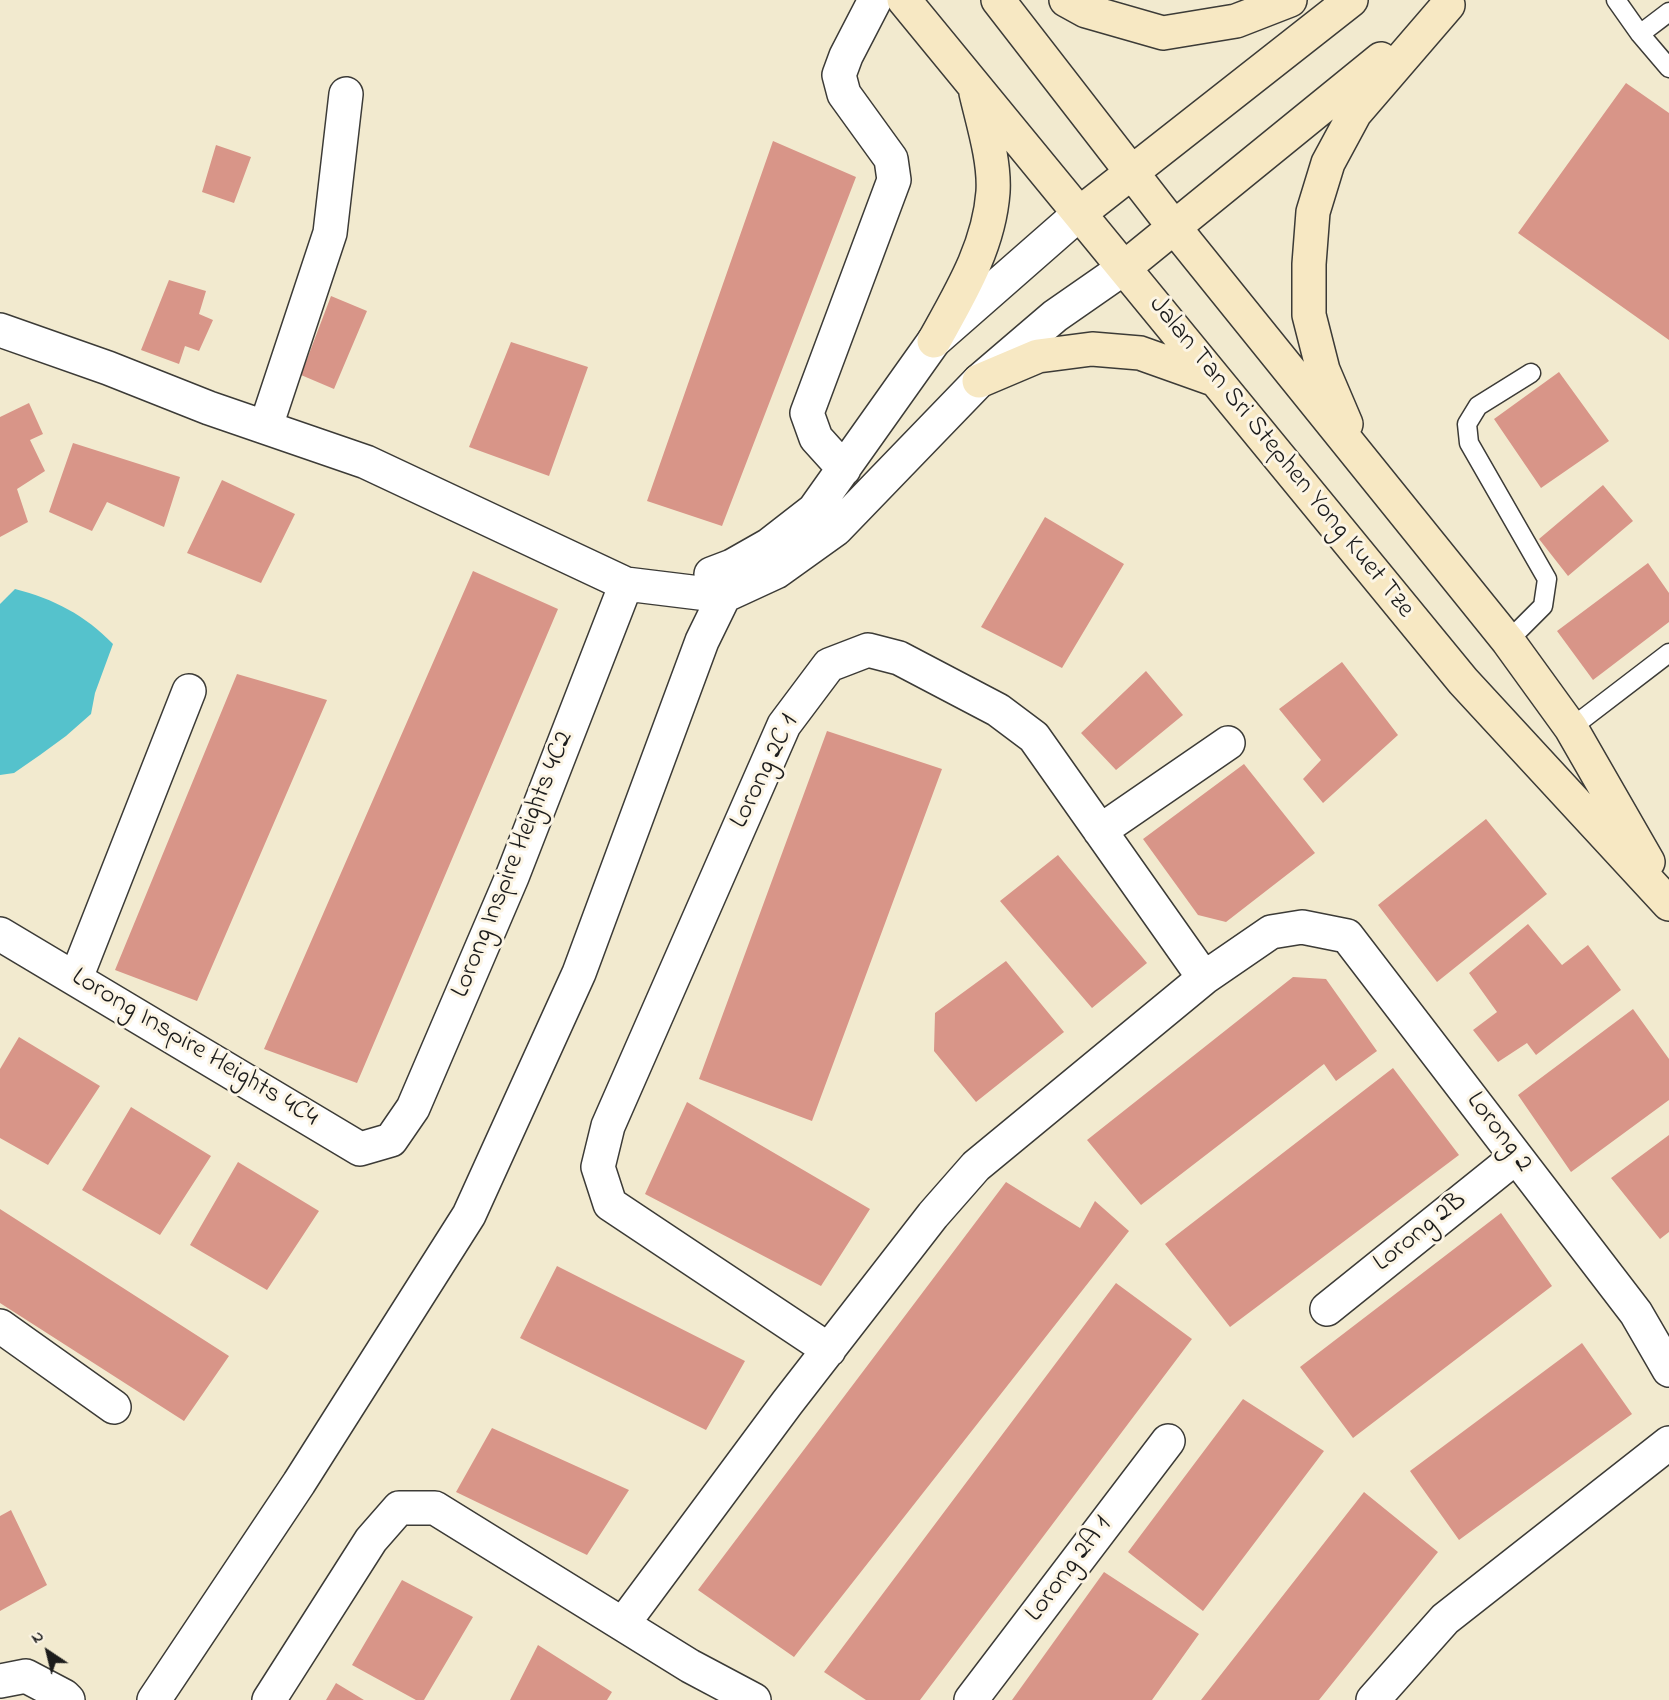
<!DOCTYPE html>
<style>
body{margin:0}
#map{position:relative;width:1669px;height:1700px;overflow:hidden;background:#f2eacf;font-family:"Indie Flower",sans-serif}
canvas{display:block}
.north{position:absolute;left:18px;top:1622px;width:60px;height:60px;-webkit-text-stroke:4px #fcf5e5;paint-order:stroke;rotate:325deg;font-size:16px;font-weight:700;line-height:24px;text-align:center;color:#1c1c1c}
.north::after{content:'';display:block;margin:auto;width:21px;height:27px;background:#1c1c1c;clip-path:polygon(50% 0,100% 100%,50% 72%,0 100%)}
</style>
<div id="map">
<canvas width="1669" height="1700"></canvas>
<div class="north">N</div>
</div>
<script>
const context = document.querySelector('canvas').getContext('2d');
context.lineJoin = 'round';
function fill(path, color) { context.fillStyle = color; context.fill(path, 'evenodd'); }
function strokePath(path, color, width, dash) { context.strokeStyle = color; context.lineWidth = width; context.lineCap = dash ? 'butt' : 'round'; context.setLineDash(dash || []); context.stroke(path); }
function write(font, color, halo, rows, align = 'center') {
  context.font = font + ' "Indie Flower",sans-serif'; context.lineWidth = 6; context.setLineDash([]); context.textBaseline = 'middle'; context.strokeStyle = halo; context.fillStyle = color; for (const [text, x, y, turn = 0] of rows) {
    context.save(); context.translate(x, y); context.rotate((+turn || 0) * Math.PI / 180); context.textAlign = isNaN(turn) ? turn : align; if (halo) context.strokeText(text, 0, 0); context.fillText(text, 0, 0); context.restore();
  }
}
fill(new Path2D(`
 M15,589c39,10 70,26 98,55l-18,49 -4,21 -25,22 -26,19 -26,18 -14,2v-171z`), '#55c2cc');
fill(new Path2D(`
 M1626,83l43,30v227l-151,-107z
 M773,141l83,36 -134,349 -75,-25z
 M216,145l35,12 -17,46 -32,-11z
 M169,280l37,11 -7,23 14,6 -14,31 -14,-5 -6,18 -38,-14z
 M331,296l36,15 -33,78 -33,-14z
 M511,342l77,25 -39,109 -80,-29z
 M1559,372l50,69 -68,47 -47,-69z
 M29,403l14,31 -13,6 15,31 -28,18 11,33 -28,15v-120z
 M73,443l107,34 -16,50 -57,-25 -15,29 -43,-19z
 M222,480l73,34 -34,69 -74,-30z
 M1603,485l30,36 -65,55 -29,-37z
 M1045,517l79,47 -62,104 -81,-41z
 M1648,563l21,30v29l-76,58 -36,-49z
 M473,571l85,38 -201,474 -93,-34z
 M1342,662l56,73 -75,68 -20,-24 18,-19 -42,-51z
 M1146,671l37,44 -67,55 -35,-37z
 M237,674l90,26 -130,301 -82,-31z
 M827,731l115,38 -130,352 -113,-42z
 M1244,764l71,89 -89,69 -28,-7 -55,-76z
 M1486,819l61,75 -110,88 -59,-77z
 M1058,855l89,108 -55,45 -92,-107z
 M1528,924l34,41 26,-20 33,45 -85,65 -9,-12 -29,19 -25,-32 24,-18 -28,-39z
 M1006,961l58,71 -88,70 -42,-51 1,-38z
 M1293,977l33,2 51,72 -41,30 -12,-17 -183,141 -54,-65z
 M1633,1009l36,50v41l-98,72 -53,-77z
 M19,1037l81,49 -52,79 -48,-27v-69z
 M1393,1068l66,87 -229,172 -65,-83z
 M687,1102l183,107 -49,77 -176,-92z
 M131,1107l80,49 -51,79 -78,-45z
 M1669,1135v97l-9,7 -49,-61z
 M238,1162l81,49 -52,79 -77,-45z
 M1006,1182l74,46 15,-27 34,30 -335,426 -96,-67z
 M0,1209l229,147 -45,65 -184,-118z
 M1501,1213l51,73 -199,152 -53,-71z
 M557,1266l188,95 -39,69 -186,-92z
 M1116,1283l76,56 -272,361h-54l-42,-28z
 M1582,1343l50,71 -173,126 -49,-69z
 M1243,1399l81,52 -121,160 -75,-59z
 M492,1428l137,62 -42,65 -131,-63z
 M1364,1492l74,60 -119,148h-118z
 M11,1510l36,75 -47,26v-95z
 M1104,1572l95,62 -47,66h-140z
 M402,1580l71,37 -49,83h-8l-64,-35z
 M538,1645l74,47 -5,8h-97z
 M336,1683l28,17h-38z`), '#d89588');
const lane = new Path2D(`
 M1616,0l24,34 29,34
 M1640,34l29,-22
 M1508,641l35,-35 4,-27 -78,-136 -2,-19 11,-18 53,-33
 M1571,728l98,-75`);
const street = new Path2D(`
 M0,330l108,38 101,40 157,54 260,122 98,12 52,-24 60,-43 143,-148 76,-65 69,-48
 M266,426l64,-193 16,-139
 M844,469l-28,-31 -9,-25 87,-233 -3,-21 -47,-65 -5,-19 7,-19 29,-56
 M711,574l21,-8 37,-21 45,-35 120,-169 146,-128
 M1100,831l128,-88
 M0,934l360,215 31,-9 22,-32 99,-231 114,-293
 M76,978l113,-287
 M1327,1309l189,-152
 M0,1326l114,81
 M829,1350l-219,-146 -12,-37 10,-41 176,-401 45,-60 39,-15 31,8 99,52 36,27 170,241
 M623,1624l164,-221 146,-188 43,-49 228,-188 67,-46 31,-5 45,9 289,377 33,57
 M0,1681l26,-5 38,20 4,4
 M154,1700l145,-217 170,-268 110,-242 123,-332 22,-45 8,-30
 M269,1700l102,-160 28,-32h36l255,158 64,34
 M971,1700l197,-259
 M1373,1700l72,-81 224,-176`);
const secondary = new Path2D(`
 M904,0l559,681 206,223
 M998,0l176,227 334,414 63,87 77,134
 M1066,0l20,11 77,22 73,-12 54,-21
 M1080,213l271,-213
 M1124,268l257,-209
 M934,341c26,-47 55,-94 59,-149 2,-31 -10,-69 -17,-99
 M979,381l59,-25 54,-7 48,4 76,27
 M1346,424l-23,-54 -14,-55v-51l4,-52 15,-49 27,-50 93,-108`);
strokePath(lane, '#3c3b37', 21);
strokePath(street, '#3c3b37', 36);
strokePath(secondary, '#3c3b37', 36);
strokePath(lane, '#fff', 18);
strokePath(street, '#fff', 33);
strokePath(secondary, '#f7e8c3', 33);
write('27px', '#1c1c1c', '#fcf5e5', [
 ["Jalan Tan Sri Stephen Yong Kuet Tze",1280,458,51],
 ["Lorong 2C 1",766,772,-64],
 ["Lorong Inspire Heights 4C2",514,865,-68],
 ["Lorong Inspire Heights 4C4",194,1049,31],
 ["Lorong 2",1498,1133,53],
 ["Lorong 2B",1421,1233,-39],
 ["Lorong 2A 1",1070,1570,-53]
]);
</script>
